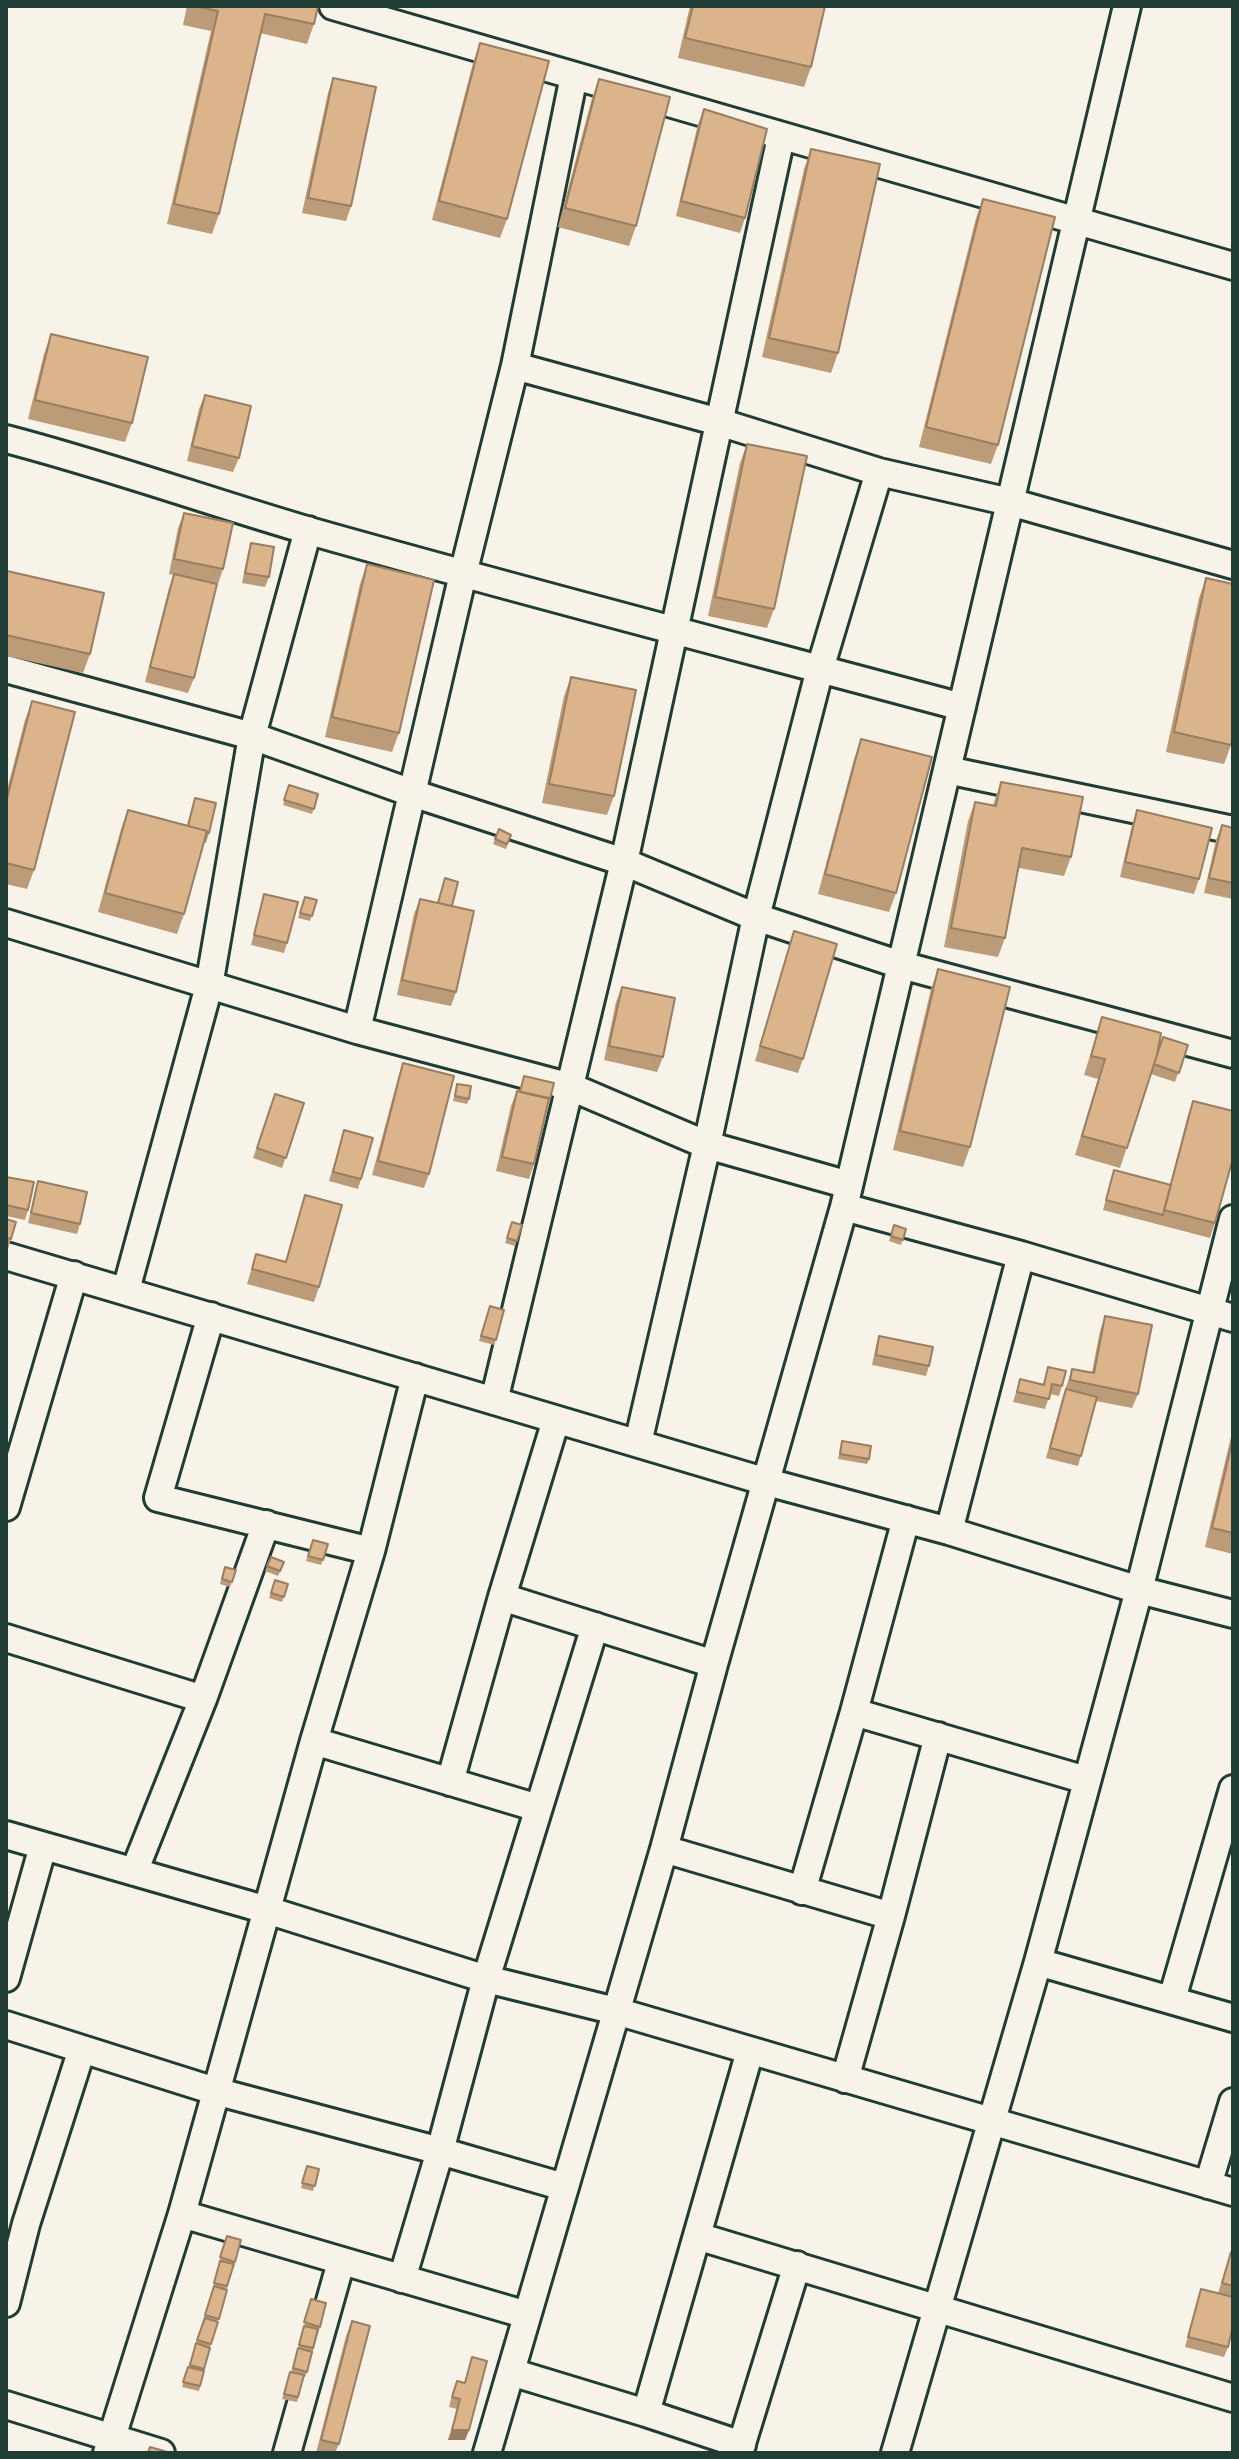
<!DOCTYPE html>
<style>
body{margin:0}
#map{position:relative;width:1239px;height:2459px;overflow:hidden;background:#f7f3e8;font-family:Sriracha,sans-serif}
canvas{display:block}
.frame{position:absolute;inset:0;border:8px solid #1f3d34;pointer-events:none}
</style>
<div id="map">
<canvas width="1239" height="2459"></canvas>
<div class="frame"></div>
</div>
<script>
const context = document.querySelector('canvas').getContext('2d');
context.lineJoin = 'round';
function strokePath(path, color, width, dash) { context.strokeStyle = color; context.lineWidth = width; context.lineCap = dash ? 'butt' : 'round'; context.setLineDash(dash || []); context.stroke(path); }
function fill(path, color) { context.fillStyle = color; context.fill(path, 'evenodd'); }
const minor = new Path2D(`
 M333,6l900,260
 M515,366l204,56 160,50 131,30 223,63
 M6,439c104,27 204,63 307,93 216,61 433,117 649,175
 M6,669l246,67 160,57 212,69 132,55 145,48 332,89
 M947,770l286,60
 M6,923l351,107 214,57 136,58 142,40
 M357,1030l106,-456 52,-208 59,-290
 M844,1207l177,48 212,63
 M6,1256l761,226 182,49 190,59 94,24
 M126,1290l83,-304 43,-250 56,-206
 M211,1316l-53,182 213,53
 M494,1401l130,-539 157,-725
 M638,1443l69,-298 49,-228 64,-248 59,-197
 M6,1507l68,-232
 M949,1531l72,-276
 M502,1597l212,67
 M6,1638l197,61
 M854,1712l232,68
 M314,1741l224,67
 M450,1782l52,-185 54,-177
 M6,1835l261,75 219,69 130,32 617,181
 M664,1849l227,67
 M134,1872l69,-173 63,-175
 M802,1891l52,-179 52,-193
 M1038,1962l195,56
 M6,1978l37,-132
 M1172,1999l61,-210
 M6,2025l209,66 225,60 124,36
 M845,2079l46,-163 47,-180
 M1208,2185l25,-83
 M182,2214l345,101
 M697,2236l536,162
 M402,2279l38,-128 46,-172 109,-353
 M6,2303l20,-79 56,-175
 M511,2372l135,41 96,32
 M6,2405l155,48
 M646,2413l104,-362
 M107,2453l75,-239 132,-473 57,-190 44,-174
 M287,2453l54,-191
 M487,2453l177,-604 50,-185 130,-457 283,-1201
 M739,2453l58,-188
 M895,2453l143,-491 101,-372 94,-371`);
strokePath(minor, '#1f3d34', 32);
strokePath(minor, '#f7f3e8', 26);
fill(new Path2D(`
 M187,6h131l-4,18 -7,20 -47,-11 -41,181 -7,20 -45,-10 44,-193 -28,-6z
 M690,6h135l-14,61 -7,20 -126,-29z
 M480,43l27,176 -7,19 -68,-18 41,-157z
 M333,78l18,128 -5,15 -44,-8 26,-120z
 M599,79l37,147 -7,20 -71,-19 34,-129z
 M704,109l41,109 -5,15 -64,-17 22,-92z
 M811,149l27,204 -7,20 -69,-16 42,-188z
 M983,199l15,246 -7,19 -72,-17 57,-229z
 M51,334l81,89 -7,19 -97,-23 16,-65z
 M205,395l34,63 -6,14 -46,-11 12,-52z
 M747,444l27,165 -7,19 -59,-12 32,-153z
 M184,513l39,56 -5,15 -18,-4 -6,98 -6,15 -43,-11 24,-94 5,-13 -5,-1 9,-46z
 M251,543l18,34 -4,10 -23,-4 6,-30z
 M367,564l32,169 -7,19 -67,-15 35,-153z
 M6,574l84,80 -7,19 -77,-17z
 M1206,578l25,167 -7,19 -58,-12 33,-154z
 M571,677l43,119 -7,19 -65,-12 22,-107z
 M32,701l2,169 -7,19 -21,-5v-90l19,-74z
 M861,739l35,154 -7,19 -71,-18 36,-135z
 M1001,782l70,75 -7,19 -45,-8 -14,70 -7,19 -54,-10 24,-126 7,-19 18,3z
 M289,785l29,9 -6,20 -29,-9z
 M195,798l14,35 -3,10h-2l-20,71 -7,20 -79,-22 23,-83 7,-19 59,15z
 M1137,810l62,69 -5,15 -74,-17 12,-52z
 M1222,825l11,3v71l-29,-6 12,-53z
 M499,829l12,6 -5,14 -13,-5z
 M264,894l23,49 -3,10 -33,-8z
 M305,897l12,3 -7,21 -12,-3z
 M420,899l32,7 4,86 -5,14 -54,-11 17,-81z
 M794,931l9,128 -5,14 -43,-12z
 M938,969l32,178 -7,20 -70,-17 38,-161z
 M622,987l41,70 -6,15 -53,-12 12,-58z
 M1102,1017l55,37 31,-9 -13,37 -24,-8 -31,94 -45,-13 23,-76 -14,-4z
 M403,1063l26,111 -5,14 -52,-13 26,-97z
 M524,1076l26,23 -16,65 -5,15 -33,-8 15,-65 6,-15 2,1z
 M457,1084l12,15 -2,5 -14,-3z
 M275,1094l29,9 -22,65 -29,-10z
 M1193,1101l22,122 -5,15 -107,-28 11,-40 56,15 18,-70z
 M344,1130l17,49 -3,10 -29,-8z
 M6,1177l22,33 -3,10 -19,-4z
 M38,1181l42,43 -3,10 -49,-11 7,-32z
 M305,1195l14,92 -5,15 -67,-18 9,-30 29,8z
 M6,1219l5,20 -3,10h-2z
 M512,1222l10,3 -7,21 -10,-3z
 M894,1225l12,4 -5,16 -12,-4z
 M490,1306l14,4 -10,35 -15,-4z
 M1105,1316l33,78 -6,14 -36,-7 -18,65 -32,-8 16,-59 10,-30 20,3 8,-41z
 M879,1336l50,30 -3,10 -54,-11 4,-19z
 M1048,1367l14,19 -3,10 -9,-2 -5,15 -32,-7 7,-23 23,5z
 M1233,1428v126l-28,-7z
 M842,1441l27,18 -2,5 -29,-5z
 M313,1540l15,4 -7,21 -15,-4z
 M271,1557l13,5 -6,14 -13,-5z
 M225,1567l11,3 -6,17 -10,-3z
 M275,1580l13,4 -6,18 -13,-4z
 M319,2169l-6,22 -12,-3 4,-17z
 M227,2236l14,4 -31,107 -11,44 -17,-4 31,-99 7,-25 -1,-1z
 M1231,2252l2,1v44l-15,-4z
 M1201,2289l27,58 -4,10 -39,-10z
 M311,2299l9,28 -13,45 -2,5h-1l-7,25 -15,-3 16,-49z
 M352,2321l-13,123 -4,9h-19l30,-117z
 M472,2357l-3,73 -4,10h-17l9,-31 -8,-2 4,-16 4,-10 7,2z`), '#bc9b78');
fill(new Path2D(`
 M452,2430h17l-4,10h-17z`), '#997e62');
const building = new Path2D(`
 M194,6h124l-4,18 -49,-10 -46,200 -45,-10 44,-193z
 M693,6h132l-14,61 -126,-29z
 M480,43l69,18 -42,158 -68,-18z
 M333,78l43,9 -25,119 -43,-8z
 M599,79l71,18 -34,129 -71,-18z
 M704,109l63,20 -22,89 -64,-17z
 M811,149l69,15 -42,189 -69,-15z
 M983,199l72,18 -57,228 -72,-18z
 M51,334l97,23 -16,66 -97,-23z
 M205,395l46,11 -12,52 -47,-12z
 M747,444l60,12 -33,153 -59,-12z
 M184,513l49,10 -10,46 -49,-10z
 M251,543l23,4 -5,30 -24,-4z
 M367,564l67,16 -35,153 -67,-16z
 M7,571l97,22 -14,61 -84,-19v-60z
 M174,574l43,10 -23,94 -44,-11z
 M1206,578l27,6v152l-2,9 -57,-13z
 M571,677l65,13 -22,106 -65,-12z
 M32,701l43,11 -41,158 -28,-7v-61z
 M861,739l71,18 -36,136 -71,-19z
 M1001,782l82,15 -12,60 -49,-9 -17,90 -54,-10 24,-126 21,4z
 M289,785l29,9 -4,15 -30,-9z
 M195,798l21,5 -7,30h-3l1,-2 -19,-5z
 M128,810l79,21 -23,83 -79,-21z
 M1137,810l75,18 -13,51 -74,-17z
 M1222,825l11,3v55l-24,-5z
 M499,829l12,6 -4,9 -12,-5z
 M445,878l13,4 -6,24 -14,-3z
 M264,894l34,8 -11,41 -33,-8z
 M305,897l12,3 -5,16 -12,-3z
 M420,899l54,12 -18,81 -54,-12z
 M794,931l43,13 -34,115 -43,-13z
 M938,969l72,18 -40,160 -70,-16z
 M622,987l53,11 -12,59 -54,-11z
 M1102,1017l59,16 -4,22 -30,93 -45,-12 23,-77 -14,-3z
 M1163,1037l25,8 -9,28 -25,-9z
 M403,1063l51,13 -25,98 -51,-13z
 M524,1076l30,7 -4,16 -30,-7z
 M457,1084l14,2 -2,13 -14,-3z
 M517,1091l32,7 -15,66 -32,-7z
 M275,1094l29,9 -18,55 -29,-10z
 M1193,1101l40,10v47l-18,65 -51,-13z
 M344,1130l29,8 -12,41 -28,-7z
 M1114,1170l57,15 -8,30 -57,-15z
 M6,1177l28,5 -6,28 -22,-5z
 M38,1181l49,11 -7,32 -49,-11z
 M305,1195l37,10 -23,82 -67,-18 4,-15 30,8z
 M6,1219l10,3 -5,17 -5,-1z
 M512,1222l10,3 -5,16 -10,-3z
 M894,1225l12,4 -3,11 -12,-4z
 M490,1306l14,4 -8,30 -15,-4z
 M1105,1316l47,9 -14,69 -68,-14 2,-11 22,4z
 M879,1336l54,11 -4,19 -53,-11z
 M1048,1367l18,4 -4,15 -10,-2 -3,15 -32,-7 3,-13 24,6z
 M1066,1389l31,8 -16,59 -31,-8z
 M1233,1438v95l-21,-5z
 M842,1441l29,5 -2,13 -29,-5z
 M313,1540l15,4 -5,16 -15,-4z
 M271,1557l13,5 -4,9 -13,-5z
 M225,1567l11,3 -4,12 -10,-3z
 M275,1580l13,4 -4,13 -13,-4z
 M307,2166l12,3 -4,17 -13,-3z
 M227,2236l14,4 -6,22 -15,-5z
 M1231,2252l2,1v33l-11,-3z
 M220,2261l14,3 -7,22 -13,-3z
 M214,2286l13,4 -8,29 -14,-4z
 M1201,2289l32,8v29l-5,21 -40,-10z
 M311,2299l15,4 -6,24 -16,-5z
 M205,2318l13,4 -7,22 -14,-4z
 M352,2321l18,5 -31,118 -18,-4z
 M304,2326l14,3 -5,19 -14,-3z
 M196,2343l14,5 -6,21 -14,-4z
 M298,2348l14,4 -5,20 -14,-4z
 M472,2357l15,4 -18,69h-17l8,-31 -8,-2 5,-16 8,2z
 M188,2367l16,4 -4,15 -17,-4z
 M290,2372l14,3 -6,22 -14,-3z
 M150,2447l21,6h-23z`);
fill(building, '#dbb48c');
strokePath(building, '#997e62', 2);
</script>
